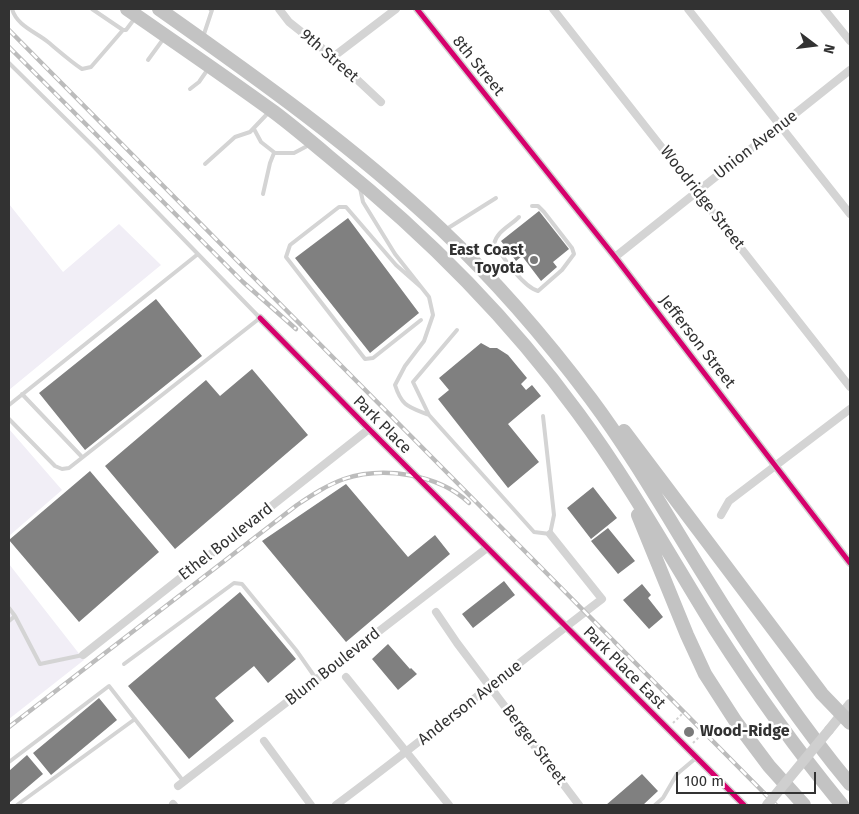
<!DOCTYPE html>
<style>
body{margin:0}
#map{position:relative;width:859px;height:814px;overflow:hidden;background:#fff;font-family:"Fira Sans",sans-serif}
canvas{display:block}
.frame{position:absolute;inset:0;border:10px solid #323232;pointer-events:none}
.north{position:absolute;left:789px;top:20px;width:50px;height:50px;-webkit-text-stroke:4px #fff;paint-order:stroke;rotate:105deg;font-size:14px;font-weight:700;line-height:20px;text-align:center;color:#323232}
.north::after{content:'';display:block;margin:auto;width:18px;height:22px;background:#323232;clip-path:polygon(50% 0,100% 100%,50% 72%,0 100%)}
.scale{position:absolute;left:676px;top:772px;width:140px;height:22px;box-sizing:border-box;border:2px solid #323232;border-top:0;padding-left:6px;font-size:15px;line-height:18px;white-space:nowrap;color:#323232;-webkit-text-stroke:4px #fff;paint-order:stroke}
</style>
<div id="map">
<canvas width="859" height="814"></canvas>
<div class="frame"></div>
<div class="north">N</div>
<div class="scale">100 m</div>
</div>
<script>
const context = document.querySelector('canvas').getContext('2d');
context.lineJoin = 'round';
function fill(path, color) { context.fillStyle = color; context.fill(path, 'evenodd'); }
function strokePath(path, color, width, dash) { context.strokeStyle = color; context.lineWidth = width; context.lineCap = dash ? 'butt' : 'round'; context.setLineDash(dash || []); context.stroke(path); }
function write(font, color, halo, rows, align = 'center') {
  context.font = font + ' "Fira Sans",sans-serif'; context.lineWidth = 5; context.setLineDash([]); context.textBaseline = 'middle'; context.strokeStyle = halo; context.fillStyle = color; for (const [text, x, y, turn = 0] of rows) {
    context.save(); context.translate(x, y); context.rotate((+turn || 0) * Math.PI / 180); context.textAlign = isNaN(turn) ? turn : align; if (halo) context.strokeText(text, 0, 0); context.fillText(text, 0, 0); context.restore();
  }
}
fill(new Path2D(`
 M9,204l54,68 56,-48 42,41 -152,125z
 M9,429l53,61 -53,46z
 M9,564l75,96 -75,59z`), '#f1eef6');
fill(new Path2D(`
 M539,211l30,38 -16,13 4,5 -16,14 -19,-25 -6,5 -15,-20z
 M348,218l71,95 -49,40 -75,-95z
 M156,299l46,57 -117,94 -46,-57z
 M481,343l9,5h7l11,7 19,23 -6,6 5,6 6,-5 9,11 -33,28 31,38 -31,26 -70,-89 11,-9 -10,-12z
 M252,369l56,66 -133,114 -70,-83 101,-86 14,16z
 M90,471l69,81 -80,70 -70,-82z
 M346,484l62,73 27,-22 15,19 -104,88 -84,-101z
 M593,487l24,31 -26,21 -24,-31z
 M608,528l27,33 -17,13 -27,-33z
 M504,581l11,14 -42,33 -11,-14z
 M642,584l9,11 -3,3 15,19 -14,12 -26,-29z
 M240,592l56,67 -28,24 -14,-17 -39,32 19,23 -45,38 -61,-73z
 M388,644l22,25 1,-1 6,6 -19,16 -26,-31z
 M99,698l18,22 -66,55 -18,-22z
 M27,755l16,19 -34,29v-32z
 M642,774l16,17 -15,14h-37z`), '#808080');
strokePath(new Path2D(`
 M673,723l9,-9
 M693,743l9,-9`), '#d2d2d2', 2, [2.5, 2.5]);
strokePath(new Path2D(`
 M12,9c5,17 24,23 36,33 11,9 22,19 34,27l9,-2 32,-37
 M92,9l31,21h3l9,-12
 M203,37l9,-27 -2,-1
 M148,60l16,-22
 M9,63l87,86 164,169 -191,150 -7,1 -7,-3 -46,-47
 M190,89l9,-7 9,-13
 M254,129l7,13 14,11
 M205,164l30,-27 15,-5 19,-20
 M360,188l3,14 32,52 34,43 4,18 -9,26 -19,25 -10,19c7,22 14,22 34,30
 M263,194l7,-31 4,-10h20l17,-9
 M519,217c-9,9 -22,14 -25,27 9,13 29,43 44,47l24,-21 12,-16 -2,-6 -28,-36 -6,-6h-6
 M445,230l51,-32
 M421,320l-48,38 -8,1 -79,-102 4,-12 49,-38h7l50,58 25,22
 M457,330l-44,52 16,33 105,117 16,2 4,-19 -11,-99
 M22,394l60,63
 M9,405l189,-151
 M9,608l6,8
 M9,621l6,-5 25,48 43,-9
 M124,664l110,-81 8,1 54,66 21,30
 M9,762l100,-76 75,96
 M17,805l118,-86
 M655,805l8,-7 14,-24 19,-16`), '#d4d4d4', 4);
strokePath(new Path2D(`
 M279,9l10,13 44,35 48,45
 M417,9l198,248 235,306
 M553,9l297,378
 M688,9l162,205
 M824,9l26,32
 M333,57l63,-48
 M615,257l235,-187
 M260,318l109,111 375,376
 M721,515l8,-14 121,-92
 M436,612l21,31 122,162
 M83,655l286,-226
 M346,677l103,128
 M264,741l47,64
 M178,786l309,-238
 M173,804l1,1
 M336,805c90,-67 177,-138 266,-206l-52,-65`), '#d4d4d4', 8);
strokePath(new Path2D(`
 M829,730l21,-26`), '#cfcfcf', 10);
strokePath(new Path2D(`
 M127,9c49,34 99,68 147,103 20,15 40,32 59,48 93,75 175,157 245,253 51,69 92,143 137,216 39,61 81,120 127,176
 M159,9c98,69 195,138 282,220 55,52 105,110 150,170 41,55 75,115 111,173 45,73 93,146 148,212
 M624,431l198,263 28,29
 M638,515l49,120 18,39 31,48 33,44 35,39`), '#c3c3c3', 14);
const rail = new Path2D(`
 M9,30l767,775
 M9,47l234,235 53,47
 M9,727l288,-222c15,-10 30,-20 47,-26 39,-13 95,-5 125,24`);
strokePath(rail, '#bcbcbc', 4.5);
strokePath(rail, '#fff', 2.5, [8]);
strokePath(new Path2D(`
 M767,805l62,-75`), '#cfcfcf', 10);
strokePath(new Path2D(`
 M417,9l198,248 235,306
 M260,318l109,111 375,376`), '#d6006c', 5);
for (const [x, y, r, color] of [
 [534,260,5,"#7a7a7a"],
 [689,732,6,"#7a7a7a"]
]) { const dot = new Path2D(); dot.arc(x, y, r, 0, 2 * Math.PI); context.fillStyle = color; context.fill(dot); strokePath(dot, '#fff', 2); }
write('16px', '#323232', '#fff', [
 ["9th Street",329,56,41],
 ["8th Street",478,66,51],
 ["Union Avenue",756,145,-38],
 ["Woodridge Street",702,198,52],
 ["Jefferson Street",697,342,52],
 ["Park Place",382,425,45],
 ["Ethel Boulevard",226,542,-38],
 ["Blum Boulevard",333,667,-38],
 ["Park Place East",624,668,45],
 ["Anderson Avenue",470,703,-38],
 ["Berger Street",534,745,53]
]);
write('bold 16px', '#323232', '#fff', [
 ["East Coast",524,251],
 ["Toyota",524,269],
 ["Wood-Ridge",700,732,"left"]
], 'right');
</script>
